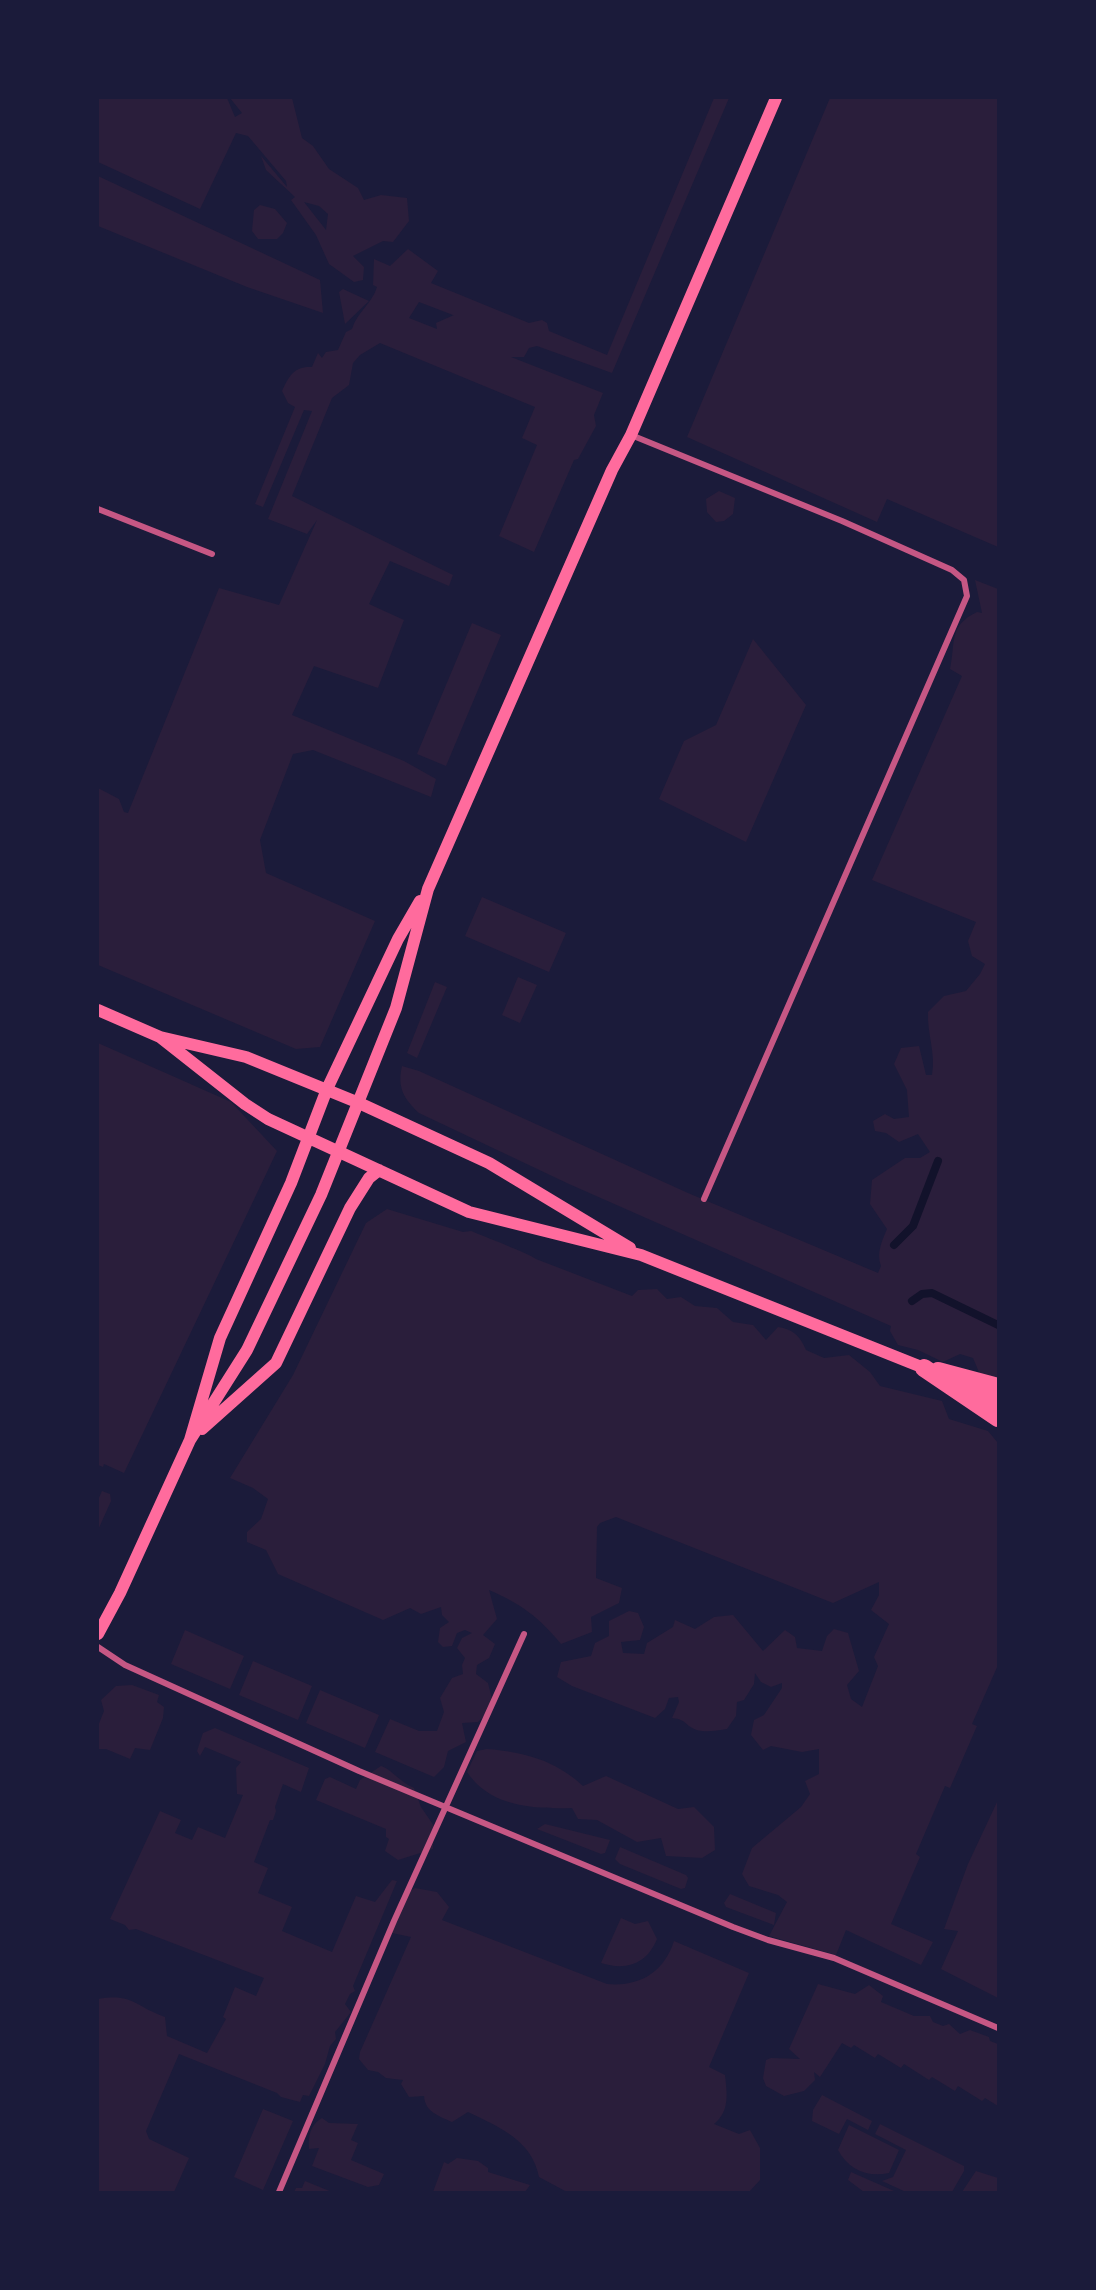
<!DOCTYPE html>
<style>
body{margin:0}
#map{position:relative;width:1096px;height:2290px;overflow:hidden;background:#1b1b3a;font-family:"DM Sans",sans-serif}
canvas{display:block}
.frame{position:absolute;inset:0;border:99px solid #1b1b3a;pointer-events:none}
</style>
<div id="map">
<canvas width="1096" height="2290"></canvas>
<div class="frame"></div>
</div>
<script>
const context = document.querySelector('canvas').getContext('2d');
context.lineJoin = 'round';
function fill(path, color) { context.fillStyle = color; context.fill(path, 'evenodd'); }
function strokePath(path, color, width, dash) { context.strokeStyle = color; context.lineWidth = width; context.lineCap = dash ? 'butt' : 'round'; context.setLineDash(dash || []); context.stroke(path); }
fill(new Path2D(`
 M98,98h129l8,19 7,-4 -12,-15h62l10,40 11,8 16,23 29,19 6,12 17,-5 26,3 2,23 -16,21 -10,-1 -30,15 11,11 -1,13 -9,2 -25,-18 -13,-29 -25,-35 4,-3 -29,-27 -5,-14 26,31 -1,-6 -38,-45 -12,-3 -36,76 -102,-47zM304,202l15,4 9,8 -2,16z
 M714,98h15l-117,275 -75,-27 -8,2 -5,9h-13l92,36 -9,22 2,11 -18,33 -4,1 -40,92 -35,-16 38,-91 -15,-7 13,-31 -155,-64 -20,12 -7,8 -4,22 -17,13 -40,98 161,79 -4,11 -59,-25 -21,43 35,16 -26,68 -64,-22 -22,49 112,46 32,18 -5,18 -118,-47 -20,4 -33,86 6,33 109,48 -55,126 -24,2 -198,-84v-177l21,11 5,13 4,1 91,-225 60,17 38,-85 -10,14 -39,-15 44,-108 -8,-1 -41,97 -8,-3 40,-97 -7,-4 -6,-12c7,-15 12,-25 30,-24l6,-14 4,5 4,-6 12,-2 8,-18 6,-3c5,-17 20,-25 25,-42l-4,-2 1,-26 16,7 18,-17 30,22 -7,12 98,40 13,-3 5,3 2,8 58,24zM419,302l34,13h1l-18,8 1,6 -28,-11z
 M830,98h168v449l-111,-48 -10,23 -190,-85z
 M98,176l222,104 3,33 -76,-26 -149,-61z
 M260,205l15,4 12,14 -4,10 -6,6h-19l-6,-8 2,-21z
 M343,289l26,12 -24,23 -6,-32z
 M719,491l16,7 -2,16 -9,7 -8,1 -9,-10 -1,-13z
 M975,580l23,9v794l-17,-6 -8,-19 -13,-4 -17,8 -25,-12 -20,-5 -8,-14 1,-5 -322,-142 -150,-71c-15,-14 -22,-25 -17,-47l17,5 269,122 190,80 3,-7c-5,-13 1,-25 6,-37l-17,-25 2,-24 33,-22h15l10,-6 -12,-18 -19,8 -13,-9 -11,-2 -2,-10 12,-7 9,5 15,-2 -2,-27 -13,-26 7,-16 18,-2 7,29h6c4,-22 -5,-41 -4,-63l16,-16 22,-5 14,-17 5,-10 -13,-8 -4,-15 8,-19 -104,-42 90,-204 -12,-7c6,-27 -2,-43 27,-57l5,1z
 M472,623l29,12 -55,131 -29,-12z
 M753,639l53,66 -60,137 -87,-43 25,-58 32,-16z
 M482,897l84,36 -17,39 -84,-36z
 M518,977l19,8 -17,38 -18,-8z
 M435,982l12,5 -30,71 -10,-5z
 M98,1043l133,59 46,49 -153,322 -20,-9 -1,3 -5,-2z
 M387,1209l76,23 8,-1c12,5 59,23 65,28l96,37 6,-6 19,-1 10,10 14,-2 14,9 22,2 16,14 20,3 13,15 12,-13c15,2 22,9 28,23l18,8 25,-3 21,17 10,14 62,15 7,18 39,12 10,12v222l-26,59 5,2 -27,62 -5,-2 -29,68 4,3 -29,67 42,18 -12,23 -75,-35 -10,25 -67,-19 18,-34 -9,-7 -29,-9 -7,-12 10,-26 49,-41 9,-13 -5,-13 14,-7v-25l-17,3 -31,-6 -8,4 -12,-15 3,-15 10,-5 18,-27v-5l-11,4 -10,-5 -6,-9 -1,11 -10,16 -7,2 -1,14 -9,13c-13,2 -27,5 -38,-3 -7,-6 -8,-7 -17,-8l7,-16 -1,-5 -9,1 -4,11 -10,9 -83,-32 -15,-9 4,-15 30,-6 4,-13 14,-7v-15l20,-10 9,2 6,14 -4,13 -19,2 2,11 21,1 3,-11 26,-16 2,-7 20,9 19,-12 19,-2 30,36 22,-21 10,7 2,11 25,3 5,-15 7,-7 14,4 11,38 -12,14 4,14 11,8 16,-41 -4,-9 15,-33 -18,-14 8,-15v-13l-46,21 -217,-86 -16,6 -3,4 -1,51 26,10 -3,15 -28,14 1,15 -31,12c-22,-27 -40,-40 -72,-54l8,29 -14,16 12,9 -6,14 -12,7 -1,9 12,9 6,24 -16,15 -16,1 4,19 -18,9 -4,16 -10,10 -59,-25 15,-33 29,12h18l7,-19 -4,-14 12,-20 11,-4 -1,-9 3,-7 -8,-10 5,-10 10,-5 -7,-3 -8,3 -5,13 -9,1 -5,-5 2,-14 9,-6 -7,-7 -1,-8 -20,7 -11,-6 -27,12 -105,-46 -12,-24 -19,-8v-10l14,-13 7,-20 -15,-11 -23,-10 63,-103 73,-152z
 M102,1491l8,3 1,7 -13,29v-30z
 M185,1630l59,26 -14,33 -59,-25z
 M253,1661l59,25 -14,34 -59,-25z
 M132,1685l27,10 -2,7 7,5 -1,11 -13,32 -15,-2 -5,11 -24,-10h-8v-23l6,-15 -3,-11 15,-14z
 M320,1690l59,25 -14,33 -59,-25z
 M215,1728l94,40 -8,24 -18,-8 -8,23 1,4 -3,9h-3l-16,42 14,6 -10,25 34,14 -10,24 50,21 24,-56 19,6 17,-22 5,1 -44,105 2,5 -5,3 -5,10 6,8 -16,20 1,7 -6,7 -5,18 -16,32 -6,-1 -3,7 -19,-5 -4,-4 -98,-39 -33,77 3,8 40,19 -15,34h-76v-193c35,-6 36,7 67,18l2,19 40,17 19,-34 -3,-2 12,-30 21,9 8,-18 -128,-49 -7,1 -4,-5 -15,-6 50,-108 21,9 -6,13 17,7 6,-13 27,11 18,-43 -6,-1 -1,-26 5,-6 -36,-15 -5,9 -3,-5 6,-18z
 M487,1749c37,3 68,11 96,37l23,-10 72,33 16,-2 20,20 1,23 -13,8 -36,-2 -5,-18 -24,4 -40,-22 -19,-1 -6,-11c-38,1 -82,-1 -105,-36l10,-21z
 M381,1766c10,3 19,16 33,22l7,19 13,19 -1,23 -35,11 -13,-9 4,-12 -3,-2v-8l-70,-29 9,-21 5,-2 26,12 4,-9z
 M998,1800v198l-57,-29 17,-38 -14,-2 24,-65z
 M545,1824l65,16 -5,13 -4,1 -64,-25z
 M620,1847l66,28 2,3 -3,10 -4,1 -61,-25 -5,-5z
 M415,1888l22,4 12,15 -7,13 165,64c33,3 57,-12 67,-43l75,32 -40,94 16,8c2,19 5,36 -11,49l25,10 11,-4 10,18v32l-11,12h-182l-28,-15c-7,-37 -40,-50 -71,-65l-16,10c-13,-6 -27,-10 -28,-26l-15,1 -8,-13 2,-4 -17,-2 -8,-6 -10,-2 -9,-11 1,-7 51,-115 -19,-4c3,-23 2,-33 23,-45z
 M730,1894l46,19 -2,12 -48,-18 -2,-4z
 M621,1918l14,6 13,-3 9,18c-10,25 -31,32 -56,24z
 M818,1984l37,10 14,-9 14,11 -2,6 33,14h16l3,6 10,4 6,-2 11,10 10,-4 19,7 1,4 8,3v62l-13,-8 -3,3 -24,-15 -3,5 -23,-14 -3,3 -25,-16 -3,4 -23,-14 -3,4 -21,-13 -3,3 -9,-5 -22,34 -6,-5 1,8 -11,11 -20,5 -18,-10 -3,-8 3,-18 5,-2 29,1 -11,-10z
 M822,2095l50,26 -4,9 -21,-11 -8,15 -27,-13 1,-11z
 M263,2109l30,12 -30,69 -29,-13z
 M322,2118l7,5 29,1 -7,16 7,3 -7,17 33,14 -5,11 -11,2 -56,-21 7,-18 -10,1c-1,-13 1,-24 13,-31z
 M880,2124l84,42v5l-12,21h-46l-24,-11 11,-4 13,-27 -31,-16z
 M849,2125l50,25 -10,23c-22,5 -41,-4 -51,-23z
 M457,2158l21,3 10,7v4l42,13 -5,7h-92l11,-30 4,2z
 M976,2171l22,7v14h-36z
 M851,2172l43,19 -1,1h-29l-16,-12z
 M305,2181l27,11h-38l2,-4h6z`), '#2a1e3b');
strokePath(new Path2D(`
 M894,1245l19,-19 25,-65
 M912,1301l10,-7 10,-1 66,32`), '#12122b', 8);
strokePath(new Path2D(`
 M631,435l211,86 110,49 12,10 3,16 -263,603
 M98,509l114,45
 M98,1647l27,18 234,106 374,156 35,13 66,18 164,70
 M279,2192l115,-271 130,-287`), '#c65784', 6);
strokePath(new Path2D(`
 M98,1010l62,27 86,20 113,46 130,60 141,85
 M160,1037l85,67 23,15 201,93 172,43 283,113
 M202,1429l74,-66 74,-155 19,-30 10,-8
 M190,1440l57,-90 74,-155 75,-187 32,-119 184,-419 19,-35 145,-337
 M98,1634l22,-41 70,-153 30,-102 71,-155 36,-94 71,-150 22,-38`), '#ff6b9d', 12);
strokePath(new Path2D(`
 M924,1368l74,50
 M938,1371l60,16
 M970,1388l28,13`), '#ff6b9d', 18);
</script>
